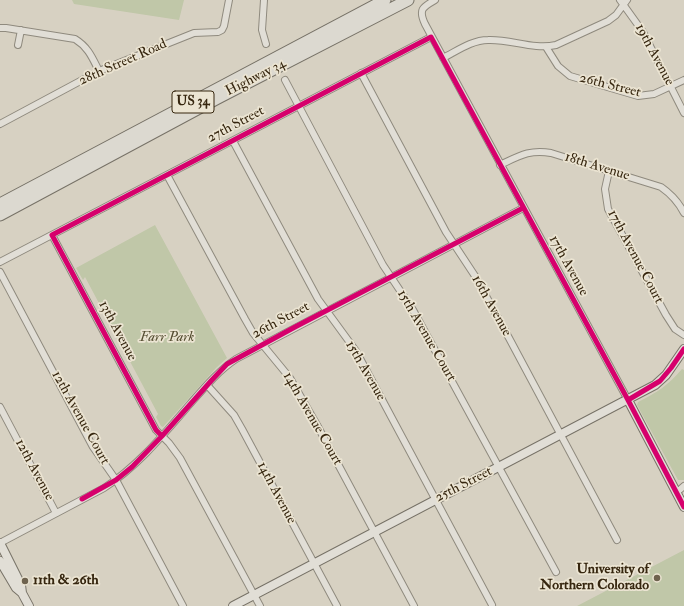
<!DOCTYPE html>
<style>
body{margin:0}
canvas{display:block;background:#d7d1c2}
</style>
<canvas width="684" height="606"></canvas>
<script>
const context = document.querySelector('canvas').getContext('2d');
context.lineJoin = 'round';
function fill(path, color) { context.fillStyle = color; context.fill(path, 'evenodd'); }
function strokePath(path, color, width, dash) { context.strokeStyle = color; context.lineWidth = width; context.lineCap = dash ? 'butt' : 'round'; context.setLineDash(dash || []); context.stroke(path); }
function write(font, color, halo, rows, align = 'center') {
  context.font = font + ' "IM FELL Double Pica",serif'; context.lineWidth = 3.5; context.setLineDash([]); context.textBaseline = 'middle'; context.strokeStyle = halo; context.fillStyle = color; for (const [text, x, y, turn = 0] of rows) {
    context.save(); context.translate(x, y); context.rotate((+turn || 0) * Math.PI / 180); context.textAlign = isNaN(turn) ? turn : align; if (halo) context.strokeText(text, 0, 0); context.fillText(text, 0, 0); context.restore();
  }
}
fill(new Path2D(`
 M72,0h112l-5,20 -105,-16z
 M155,225l72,133 -11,10 -53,59 -2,-1 -5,-9 2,-3 -73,-137 -2,3 -7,-12z
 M682,369l2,1v110h-6l-41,-75 1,-3c20,-10 29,-16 44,-33z
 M684,550v56h-107z`), '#c0c7a8');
const street = new Path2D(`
 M264,0l-2,30 4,14
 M435,0c-12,7 -17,9 -10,24l203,376
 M620,0l23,32 41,81
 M0,28h6l69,11c13,8 17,18 24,32
 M18,45l3,-15
 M546,47l12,19 12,10 68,20 16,-2 30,-14
 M443,58c14,-7 29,-18 45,-18 23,-1 45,10 68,5l52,-24 8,-6 11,-15
 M361,73l85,159 29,44 34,62 108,202
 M285,80l98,185 30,45 143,262
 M0,124l99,-53 95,-38 24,-1 4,-2 2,-4 5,-26
 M233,141l85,158 38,52 136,254
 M500,165c19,-9 30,-16 51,-12l110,34c10,7 17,14 23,26
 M609,171l-4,18 3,20 58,106 9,14 9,6
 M167,175l78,144 8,14 37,45 27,47 97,181
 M52,235l104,195 13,13 11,15 80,148
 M0,262l431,-225
 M0,272l93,175 23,33 67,126
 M207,385l27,30 8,14 95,177
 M0,407l56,106
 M676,493l8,-7
 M0,543l104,-55c34,-22 60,-54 86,-84 14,-16 28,-33 46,-45l287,-151`);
const secondary = new Path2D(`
 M628,400l56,107
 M0,543l21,42 1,8 7,13
 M0,561l16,27 6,5
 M233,606l422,-221 11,-10 18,-26`);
const highway = new Path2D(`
 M0,204l385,-204
 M0,215l218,-117 190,-98`);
strokePath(street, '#8f8a7e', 8);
strokePath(secondary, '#777267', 10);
strokePath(highway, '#777267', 13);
strokePath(street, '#e1ded6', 6);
strokePath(secondary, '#e1ded6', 8);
strokePath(highway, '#dcd9d0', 11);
strokePath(new Path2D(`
 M628,400l32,-19 11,-13 13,-19
 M162,436l-6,-6 -104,-195 379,-198 197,363 56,107
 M82,499l34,-19 16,-13 30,-31 49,-55 16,-17 68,-37 228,-119`), '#d6006c', 5);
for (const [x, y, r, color] of [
 [657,578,4,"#6e624e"],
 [25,581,4,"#6e624e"]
]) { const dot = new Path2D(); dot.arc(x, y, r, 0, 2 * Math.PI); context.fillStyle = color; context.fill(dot); strokePath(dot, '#ebe4d2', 1.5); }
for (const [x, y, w] of [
 [193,102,42]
]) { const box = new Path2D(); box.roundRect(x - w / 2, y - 11, w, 22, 3); context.fillStyle = '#ebe4d2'; context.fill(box); strokePath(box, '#36260f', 1); }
write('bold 13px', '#36260f', null, [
 ["US 34",193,102]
]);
write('14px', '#36260f', '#ebe4d2', [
 ["19th Avenue",654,55,62],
 ["28th Street Road",123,63,-24],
 ["Highway 34",256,78,-27],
 ["26th Street",610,86,14],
 ["27th Street",236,125,-28],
 ["18th Avenue",597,167,17],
 ["17th Avenue Court",635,257,62],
 ["17th Avenue",568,266,61],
 ["16th Avenue",491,306,61],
 ["26th Street",281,321,-28],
 ["13th Avenue",117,331,62],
 ["15th Avenue Court",426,336,60],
 ["15th Avenue",365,371,60],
 ["12th Avenue Court",80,418,61],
 ["14th Avenue Court",312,419,60],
 ["12th Avenue",34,470,62],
 ["25th Street",464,485,-27],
 ["14th Avenue",276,493,62]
]);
write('italic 14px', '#544c30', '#ebe4d2', [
 ["Farr Park",167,338]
]);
write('bold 14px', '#36260f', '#ebe4d2', [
 ["University of",649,570],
 ["Northern Colorado",649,586],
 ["11th & 26th",33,581,"left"]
], 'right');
</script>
